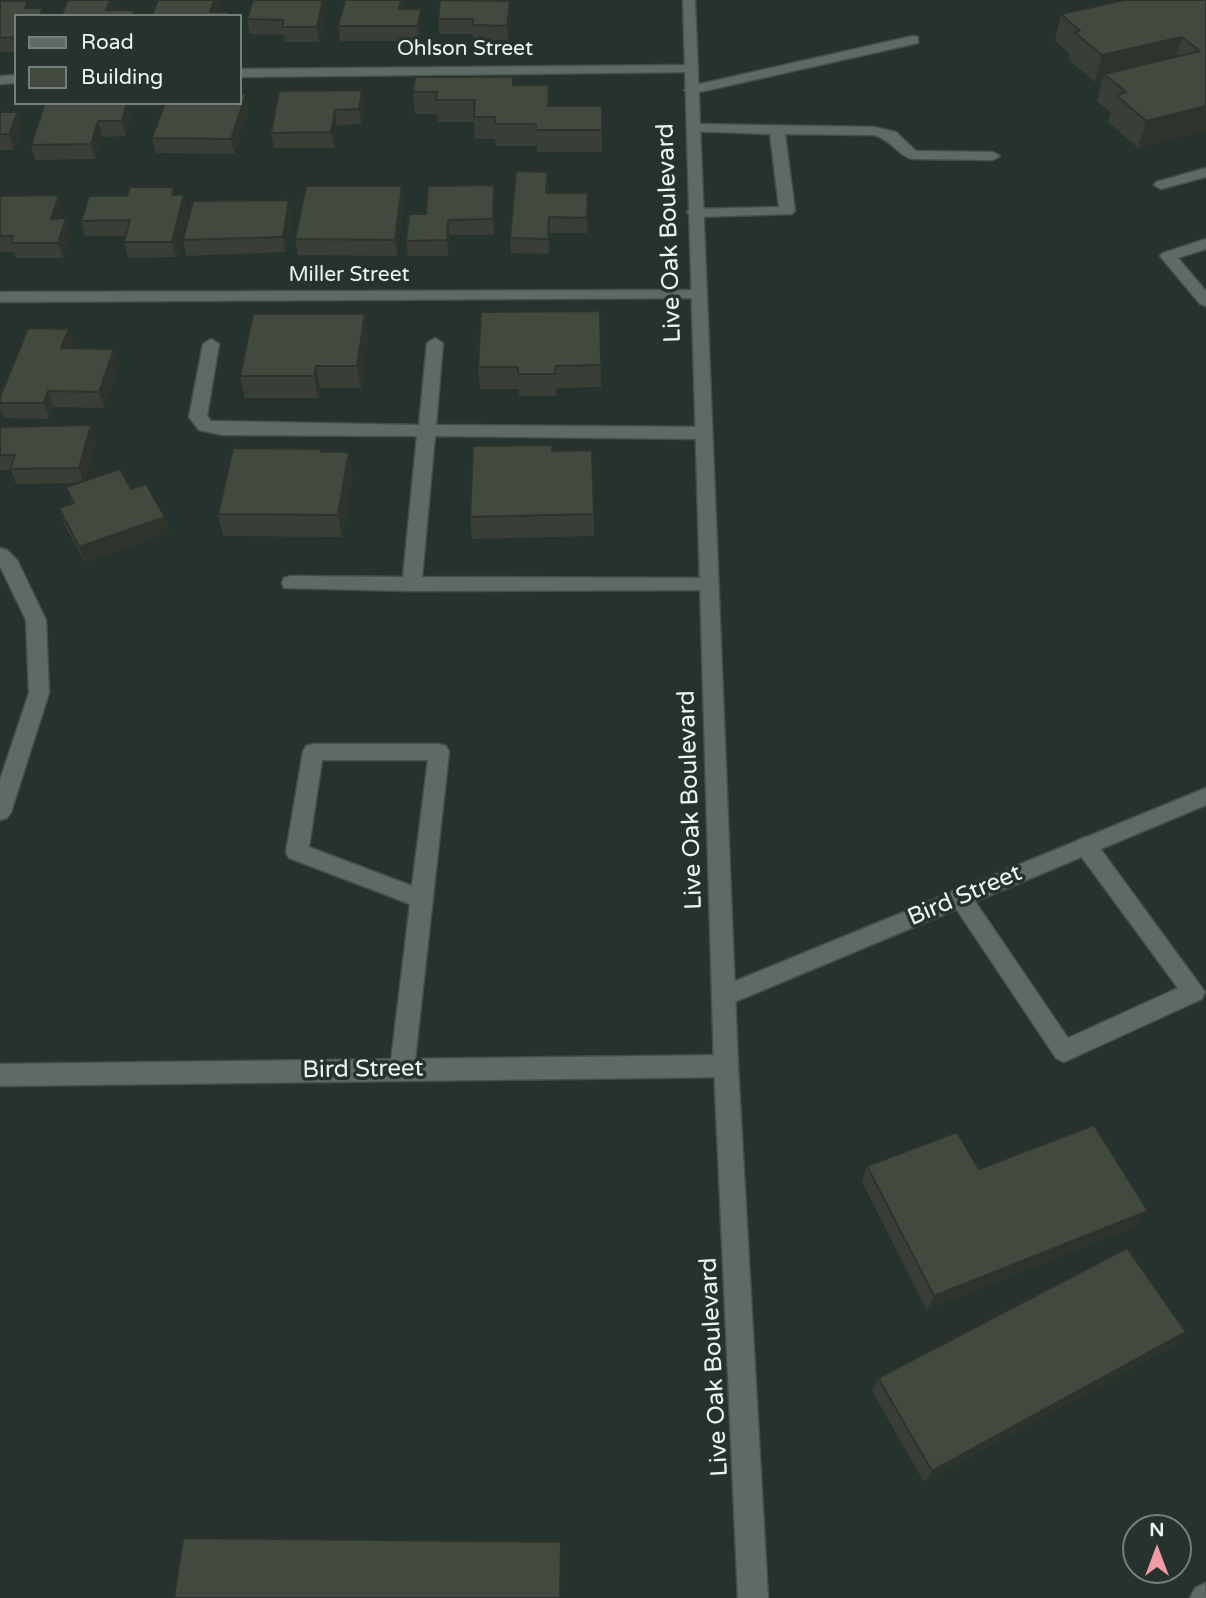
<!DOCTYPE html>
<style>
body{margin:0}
#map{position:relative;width:1206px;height:1598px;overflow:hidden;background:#26322d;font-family:"Varela Round",sans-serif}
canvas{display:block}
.legend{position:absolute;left:14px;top:14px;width:228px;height:91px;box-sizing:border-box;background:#26322d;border:2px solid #76807b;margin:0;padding:9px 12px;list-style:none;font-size:21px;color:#edf4f1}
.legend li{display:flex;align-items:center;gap:14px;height:35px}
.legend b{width:35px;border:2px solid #76807b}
.north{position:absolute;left:1122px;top:1514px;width:70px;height:70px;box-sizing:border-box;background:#26322d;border:2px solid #76807b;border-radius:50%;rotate:0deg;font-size:19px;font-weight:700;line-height:28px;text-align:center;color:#edf4f1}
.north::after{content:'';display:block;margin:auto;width:24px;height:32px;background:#f39aa8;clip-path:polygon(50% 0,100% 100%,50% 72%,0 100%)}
</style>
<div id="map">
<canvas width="1206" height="1598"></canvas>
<ul class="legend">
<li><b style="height:9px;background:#5e6b65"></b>Road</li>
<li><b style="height:19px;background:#42493f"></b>Building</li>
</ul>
<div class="north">N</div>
</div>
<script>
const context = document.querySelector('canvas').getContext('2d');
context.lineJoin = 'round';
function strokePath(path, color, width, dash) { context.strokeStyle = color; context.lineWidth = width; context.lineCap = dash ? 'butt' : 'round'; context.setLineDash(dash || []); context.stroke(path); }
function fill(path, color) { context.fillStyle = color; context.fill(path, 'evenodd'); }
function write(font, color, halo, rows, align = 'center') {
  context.font = font + ' "Varela Round",sans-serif'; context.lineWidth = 7; context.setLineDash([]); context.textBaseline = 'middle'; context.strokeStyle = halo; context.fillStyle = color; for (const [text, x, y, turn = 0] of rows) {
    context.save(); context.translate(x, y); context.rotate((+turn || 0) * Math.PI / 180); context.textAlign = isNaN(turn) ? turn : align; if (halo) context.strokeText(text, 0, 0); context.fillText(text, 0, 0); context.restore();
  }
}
const service = new Path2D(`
 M913,36l5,1v6l-227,51 -7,-4 7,-4z
 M693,124l181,3 22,5 20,19 77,1 7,4 -7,4 -81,-1c-16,-5 -20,-19 -38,-24l-89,-1 10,77 -3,3 -97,3 -5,-2 -3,-3 3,-3 89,-2 -9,-73 -82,-3v-6z
 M1206,168v9l-45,12 -7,-4 2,-3z
 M1206,239v10l-28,9 28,33v15l-6,-2 -40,-48 3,-3z
 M435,338l8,5 -7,82 267,2 9,6 -9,6 -268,-3 -13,141 287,1 7,2 2,5 -2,5 -304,1 -128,-3 -2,-5 2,-5 7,-2 112,1 14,-141 -195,-1 -23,-5 -10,-13 14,-73 8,-5 8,5 -12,72 4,5 208,4 8,-82z
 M313,744h126l7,2 3,6 -35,317 -4,8 -8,3 -8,-3 -4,-8 20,-165 -121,-46 -3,-6 17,-100 3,-6zM322,760h106l-16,126 -103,-39z
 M1086,837l8,3 111,152 -3,7 -138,63 -8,-4 -107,-160 3,-7 8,-2 8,2 100,147 110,-50 -100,-136 -3,-6 3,-6z`);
const minor = new Path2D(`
 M691,65l5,1v6l-456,5v-8z
 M16,75v8l-16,1v-8z
 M698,290l8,5 -2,3 -704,4v-10z
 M0,548l7,2 10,10 29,60 3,73 -38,119 -4,6 -7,2v-40l29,-87 -3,-73 -26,-54z
 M1206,788v17l-474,198 -8,3 -8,-3 -3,-7 3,-7z
 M726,1055l8,3 4,8 -4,8 -8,3 -726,9v-22z
 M1205,1583l1,15h-16l5,-10z`);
const secondary = new Path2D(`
 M683,0h12l43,1066 30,532h-30l-24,-532z`);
strokePath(service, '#444e4a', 3);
strokePath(minor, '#444e4a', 3);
strokePath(secondary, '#444e4a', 3);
fill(service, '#5e6b65');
fill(minor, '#5e6b65');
fill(secondary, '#5e6b65');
fill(new Path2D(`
 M1206,0v131l-68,17 -30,-26 3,-9 -14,-12 5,-21 -7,2 -27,-23 1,-6 -14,-12 6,-27z
 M0,1l30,7 -14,8v36h-16z
 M484,1l27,15 -3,24h-34l-1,-6h-34l-1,-15z
 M404,4l-1,5 19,15 -3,17h-79l-2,-15z
 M327,8l-8,34h-34l-1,-7 -34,-1 -3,-15z
 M513,85l37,21h52v46h-65v-6h-41l-1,-7h-20l-1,-17h-36l-1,-8h-22l-2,-22z
 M362,90l2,15 -3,19 -24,1 -3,23h-60l-3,-15z
 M45,103l86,13 -5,20 -24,1 -7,22 -60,1 -4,-15z
 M249,109l-15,45 -78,-1 -4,-15z
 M0,112l23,15 -9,23h-14z
 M548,187v6l40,15 -1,25h-37l-1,21 -38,-1 -1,-15z
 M176,195l12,16 -12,46 -48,1 -4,-16 1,-6h-40l-4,-15z
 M0,196l63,14 -2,9 5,-1 5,16 -8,24h-47l-2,-6h-14z
 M495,200l-1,35h-44l-2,21h-40l-2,-15 20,-27z
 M404,201l-7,55 -99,-1 -3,-16z
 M292,216l-7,36 -99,4 -3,-16z
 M600,311l1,76 -45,1v8h-37v-7h-39l-2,-22z
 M365,314l3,22 -7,52h-41l-2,10h-73l-5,-22z
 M69,329l5,15 -2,4 42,1 5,15 -15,44 -51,-1 -4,12 -45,-1 -4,-9v-12z
 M91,425l5,16 -11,40 46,8 34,28 5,15 -85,31 -21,-39 -5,-16 13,-4 -6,-17 11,-4 -61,1 -5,-14h-11v-43z
 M322,449v3h27l4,22 -11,63 -119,-1 -5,-22z
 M552,451l42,63v22l-122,3 -2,-22z
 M867,1166l112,3 157,57 -209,84 -65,-128z
 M1174,1346l-250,136 -52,-91 6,-13z`), '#393f36');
fill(new Path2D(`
 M110,0h3l2,12 -9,-2z
 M214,0h4l1,8 -3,8 -6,-4z
 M323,0h3l1,8 -8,34 -2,-15z
 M401,0h3v4l-4,20 -1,-15z
 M510,1l1,15 -3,24 -1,-14z
 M43,8l2,8h-5z
 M421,9l1,15 -3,17 -1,-15z
 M1182,37l-8,26 -70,11 -2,6 -7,2 7,-27z
 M362,90l2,15 -3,19 -2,-15z
 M246,94l3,15 -15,45 -3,-15z
 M127,103h1l3,13 -5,20 -4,-15z
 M1206,106v25l-68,17 8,-27z
 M335,110l2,15 -3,23 -3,-16z
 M18,112l5,15 -9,23 -5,-16z
 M98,121l4,16 -7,22 -4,-15z
 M494,185l1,15 -1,35 -1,-16z
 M402,186l2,15 -7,55 -2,-16z
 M59,195l4,15 -7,24 -5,-15z
 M184,195l4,16 -12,46 -4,-15z
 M289,200l3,16 -7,36 -2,-15z
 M549,217l1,16 -1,21 -1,-15z
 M66,218l5,16 -8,24 -5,-15z
 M448,220l2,15 -2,21 -1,-16z
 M365,314l3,22 -7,52 -4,-22z
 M69,329l5,15 -8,20 -5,-16z
 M114,349l5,15 -15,44 -5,-16z
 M316,366l4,22 -2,10 -4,-22z
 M48,391l5,16 -4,12 -5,-16z
 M91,425l5,16 -12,42 -5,-15z
 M349,452l4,22 -11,63 -4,-22z
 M165,517l5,15 -85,31 -6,-16z
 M1148,1211l-12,15 -209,84 7,-14z
 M1186,1332l-12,14 -250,136 8,-11z
 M561,1542l1,12 -1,44h-1z`), '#2e332c');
const building = new Path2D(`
 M68,0h42l-4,10h29l-3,6h-71z
 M158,0h56l-4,12h18l-1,4h-75z
 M253,0h70l-6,27h-35l2,-7 -37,-1z
 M345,0h56l-2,9h22l-3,17h-80z
 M440,0l70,1 -3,25 -34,-1v-6h-35z
 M1125,0h81v106l-60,15 -30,-26 10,-3 -22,-18 96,-23 -18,-14 -80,18 -28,-23 6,-1 -19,-17z
 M0,1h28l-3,7h18l-3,8h-24v21l-16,1z
 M415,77h98v8h36l-1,21h54v24h-66v-6h-41v-7h-21l1,-17h-39l1,-8h-24z
 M362,90l-3,19 -24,1 -4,22 -60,1 8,-42z
 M240,94h6l-15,45 -79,-1 13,-35h75z
 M45,103h82l-5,18h-24l-7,23 -60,1z
 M0,112h18l-9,22h-9z
 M516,171l32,1 -2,21h42l-1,25 -38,-1 -1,22 -38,-1z
 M494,185l-1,34 -45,1 -1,20 -41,1 3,-27h17l2,-28z
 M306,186h96l-7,54 -100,-1z
 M130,187h44l-2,8h12l-12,47h-48l6,-22 -49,1 8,-25h38z
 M59,195l-8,24 15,-1 -8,25h-47l2,-7h-13v-40z
 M289,200l-6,37 -100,3 10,-39z
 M600,311l1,54 -45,1 -1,8h-37v-7h-40l3,-55z
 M253,314h112l-8,52h-41l-2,10h-74z
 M28,328l41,1 -8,19 53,1 -15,43 -51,-1 -4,12h-44v-6z
 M91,425l-12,43 -69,1 5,-14h-15v-28z
 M552,445v6l40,-1 2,64 -124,3 3,-71z
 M233,448l89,1 -1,3h28l-11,63 -120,-1z
 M120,469l11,20 15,-5 19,33 -86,30 -20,-39 15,-5 -8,-16z
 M1094,1125l54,86 -214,85 -67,-130 90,-34 22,37z
 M1127,1248l59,84 -254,139 -54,-93z
 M183,1538l378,4 -1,56h-386z`);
fill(building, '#42493f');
strokePath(building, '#2e332c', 2);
write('21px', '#edf4f1', '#26322d', [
 ["Ohlson Street",465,49],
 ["Miller Street",349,275]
]);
write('24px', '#edf4f1', '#26322d', [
 ["Live Oak Boulevard",670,233,-92],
 ["Live Oak Boulevard",691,800,-92],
 ["Bird Street",965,896,-23],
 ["Bird Street",363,1070,-1],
 ["Live Oak Boulevard",715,1367,-93]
]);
</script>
